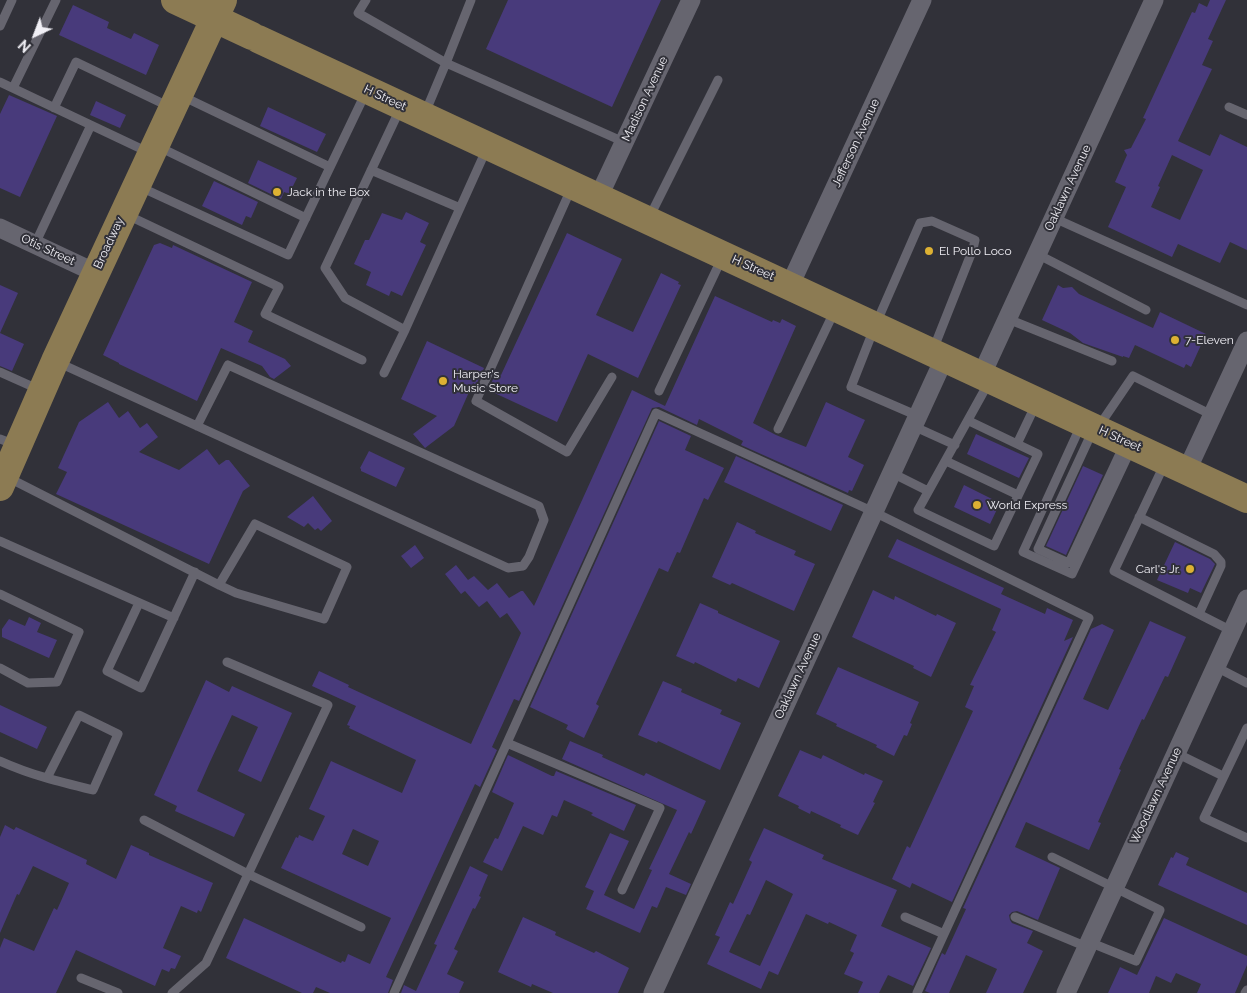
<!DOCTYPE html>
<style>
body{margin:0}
#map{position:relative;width:1247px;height:993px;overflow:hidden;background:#313139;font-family:Raleway,sans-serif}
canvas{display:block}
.north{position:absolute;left:10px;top:10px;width:50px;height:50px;-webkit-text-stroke:4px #313139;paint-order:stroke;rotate:223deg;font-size:14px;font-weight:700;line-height:20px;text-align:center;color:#f0eff5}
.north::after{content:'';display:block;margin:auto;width:18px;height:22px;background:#f0eff5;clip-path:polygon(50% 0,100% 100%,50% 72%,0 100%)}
</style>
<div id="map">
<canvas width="1247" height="993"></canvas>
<div class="north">N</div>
</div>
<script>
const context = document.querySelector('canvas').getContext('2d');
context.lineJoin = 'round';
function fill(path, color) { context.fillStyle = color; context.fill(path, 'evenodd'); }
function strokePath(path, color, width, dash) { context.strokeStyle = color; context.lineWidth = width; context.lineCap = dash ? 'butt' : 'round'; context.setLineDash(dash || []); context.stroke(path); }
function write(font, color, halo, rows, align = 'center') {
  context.font = font + ' Raleway,sans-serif'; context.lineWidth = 4; context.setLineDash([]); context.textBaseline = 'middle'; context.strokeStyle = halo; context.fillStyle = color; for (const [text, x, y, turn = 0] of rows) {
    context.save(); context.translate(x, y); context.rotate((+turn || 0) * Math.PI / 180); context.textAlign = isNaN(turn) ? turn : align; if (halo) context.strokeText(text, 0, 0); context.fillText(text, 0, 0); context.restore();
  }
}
fill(new Path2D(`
 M508,0h153l-49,107 -126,-58z
 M1210,0h16l-18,39 5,2 -11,24 10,4 -34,72 32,15 10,-22 27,13v103l-17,-8 -10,21 -42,-19 -6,13 -64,-30 18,-40 -11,-5 12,-27 -3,-5 7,-2 2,-4 13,-25 -3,-1 49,-106 3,1 4,-10 8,4zM1172,155l31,15 -23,50 -29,-13 9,-20 -2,-1z
 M73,5l36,17 -2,6 24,11 3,-6 25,12 -13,30 -87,-40z
 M9,95l48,21 -37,81 -20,-9v-74z
 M96,101l30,14 -6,13 -30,-13z
 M268,107l58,27 -9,18 -57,-26z
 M258,160l39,18 -8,16 -5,-2 -3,7 -33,-16z
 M214,181l44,21 -7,16 -5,-2 -4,9 -40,-19z
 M406,212l23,11 -9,19 6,3 -24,51 -11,-5 -2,5 -23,-11 5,-13 -17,-8 11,-24h4l13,-27 20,7z
 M567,233l55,26 -26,56 37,17 28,-59 18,9 -1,2 3,1 -43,93 -50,-24 -31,68 -69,-32 8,-17 5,2z
 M160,243l12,5 1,-3 79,37 -18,40 19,9 -5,11 37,17 6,7 -17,13 -4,-2 -8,-11 -41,-18 -24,53 -78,-37v-1l-16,-8 51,-110z
 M0,285l18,8 -18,40z
 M1058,285l5,3 9,-1 7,7 74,34 7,-16 46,22 -15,33 -5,-3 -2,4 -49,-23 -6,13 -6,-2v1l-40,-14 -13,-10 -28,-13z
 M715,296l57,26 1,-2 7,3 2,-4 14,7 -43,97 23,12 30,12 20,-45 39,18 -17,37 16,8 -12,26 -3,-1 -1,3 -107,-48 2,-4 -44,-22 -2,6 -38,-18 -7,1 -133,293 -5,-2 -22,48 5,3 -17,37 -5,-3 -89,193 7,3 -5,13h-58l-14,-6 -3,6h-11l-76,-35 18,-40 97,45 1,-2 3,1 3,-8 22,10 21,-46 -110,-50 15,-31 2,1 1,-3 14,6 12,-25 -16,-7 22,-48 71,32 14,-33 -67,-32 1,-2 -3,-1 9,-19 -44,-20 7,-15 30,14 -1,2 123,57 50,-111 -14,-20 -7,5 -13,-17 -8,6 -14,-16 -4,3 -16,-20 11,-9 12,15 6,-4 14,14 9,-7 12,15 12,-7h2l11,15 98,-216 33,16zM353,829l26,12 -11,25 -26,-12z
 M0,333l24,11 -12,27 -12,-5z
 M427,341l57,27 -8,17 -3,-2 -19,43 -29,22 -12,-14 24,-18 -36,-17z
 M108,402l11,16 9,-7 12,17 7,-5 11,14 -19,15 40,18 28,-21 12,16 7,-5h3l21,26 -7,5 -34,73 -153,-70 11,-22 -9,-4 21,-46z
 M659,421l32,15 -6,14 39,18 -16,32 -4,-2 -24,55 -3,-1 -9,20 -9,-4 -63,136 3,2 -15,32 -18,-9 2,-4 -38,-18z
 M976,434l53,24 -10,20 -52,-24z
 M369,451l36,17 -9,19 -35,-16v-2l-1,-1z
 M736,456l107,49 -12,26 -107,-49z
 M1083,466l20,9 -37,80 -20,-9z
 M964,485l36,18 -10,21 -36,-17z
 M313,496l19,25 -11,10 -3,-3 -3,2 -7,-7 -4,4 -17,-10z
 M737,522l19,9 -1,2 41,18 -2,4 21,9 -21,47 -62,-28 -2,2 -18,-8z
 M897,539l107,49 -3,6 44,20 2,-6 26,12 -9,21 9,-4 -121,265 -40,-19 -2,5 -18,-9 15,-33 3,2 63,-137 -8,-4 9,-21 -4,-1 26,-53 -4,-2 9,-21 -113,-52z
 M1175,542l35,17 5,5 -14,29 -11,-5 -2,5 -31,-13z
 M415,545l9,13 -13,10 -10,-12z
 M873,590l21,10 1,-4 41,20 1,-2 19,9 -25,54 -18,-9 1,-2 -62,-29z
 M700,603l18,8v2l62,28 -21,47 -21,-10 -2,4 -41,-20 -1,2 -18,-8z
 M29,617l12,6 -4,9 20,8 -8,18 -47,-21v-8l7,-10 16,7z
 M1150,621l36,16 -18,40 -3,-1 -21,44 -2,-1 -23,50 2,1 -23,52 3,1 -12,27 -63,-28 -11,25 45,21 -22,52 -21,-9 -5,1 -3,3 1,5 2,3 21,8 -6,12 16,8 -20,42h-37l11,-24 -31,-14 -17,38h-19l-5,-2 17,-38 3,2 21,-46 -3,-1 128,-279 11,-5 12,6 -31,69 25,11z
 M838,667l81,35 -9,21 2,1 -5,12 -3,-1 -10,21 -18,-9 1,-2 -41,-19 1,-2 -21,-10z
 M206,680l23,12 3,-6 60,27 -31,69 -23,-11 20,-44 -26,-12 -23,49 -12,27 48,23 -11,23 -59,-26 2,-5 -23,-11z
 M663,681l19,8 -1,3 41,18 -2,4 21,9 -21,47 -62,-29 -1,2 -19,-8z
 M0,705l47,22 -10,22 -37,-17z
 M570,741l33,14 -1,2 42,19 2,-3 60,28 -15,33 -2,-2 -20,42 22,10 -5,11 -20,-8 -9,21 -5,-2 -12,27 -54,-24 8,-18 -9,-4 25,-54 19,8 -25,54 30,14 18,-39 -3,-1 28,-59 -115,-51z
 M800,750l21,9 2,-4 41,20 1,-2 18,8 -10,21 2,1 -17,32 -18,-8 1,-2 -30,-14 -1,3 -12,-6 1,-2 -21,-10z
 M508,755l44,21h2l2,-5 80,34 -12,26 -33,-16 2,-2 -29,-13 -7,17 -5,-2 -9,20 -20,-9 -21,45 -19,-9 12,-24 3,1 16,-36 -22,-11z
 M5,825l9,5 2,-3 71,33 -1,4 30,15 15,-34 18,8v2l64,28 -12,29 -3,-2 -1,3 -16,-7 -18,42 18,8 -6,13 -4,-1 -2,4 -7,-3 -7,17 -79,-36 -20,43h-56v-45l4,-10 30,13 20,-43 3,2 12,-27 -36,-17 -14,29 -2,-1 -17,39v-96z
 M764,828l60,27 -2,4 75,31 -16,36 50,22 -18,38 -25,-11 -9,18h-21l5,-11 -19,-8 10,-21 -4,-2 7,-16 -28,-13 -1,2 -22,-10 -28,61 -9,-4 -8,18 -54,-25 13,-27 -5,-2 15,-33 3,2 19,-42 -3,-2zM766,880l27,14 -33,72 -31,-14 18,-38 3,1z
 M1176,852l13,6 -3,7 61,28v32l-89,-40 13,-28 2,1z
 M470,866l18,9 -9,21 2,1 -6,12 -2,-1 -19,41 4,2 -11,23 17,8 -5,11h-58l3,-8 12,6 21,-46 -3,-1z
 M523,917l33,15 -1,3 39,18 2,-2 33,17 -11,25h-65l-21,-9 -1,3 -33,-15z
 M1164,918l83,38v9l-12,28h-38l4,-9 -25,-11 -5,10 -15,-7 -7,17h-41l12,-26 17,8z`), '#483a7b');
strokePath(new Path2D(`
 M366,0l-8,13 88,50 -21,50
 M471,0l-25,63 178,79
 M0,26l12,-26
 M0,82l150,71
 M13,88l43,-88
 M182,96l148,71
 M1229,107l18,8
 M54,108l22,-46 94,45
 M157,146l149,72
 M371,170l89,38
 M138,186l150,69 78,-163
 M571,189l-95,212 91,51 45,-75
 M125,214l154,73 -14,27 97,46
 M649,218l69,-138
 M1054,218l193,87
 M35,244l56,-119
 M1037,254l109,56
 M1008,319l104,42
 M405,330l82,-182
 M57,362l451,206 15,-2 6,-9 15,-37 -5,-14 -311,-141 -31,61
 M0,372l40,18
 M384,373l21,-43 -60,-32 -20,-30 75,-159
 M659,391l63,-133
 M918,416l-67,-29 24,-61 45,-103 12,-2 43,19 -2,9 -40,101
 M969,421l69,33 -44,92 -76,-36 71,-128
 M1081,425l-58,127 49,22 59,-125
 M913,426l42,19
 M1099,426l34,-50 79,39
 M778,429l57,-119
 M1093,430l-55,119 31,14 55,-118
 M0,439l16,6
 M1017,444l19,-40
 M946,461l72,34
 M1165,463l-51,108 118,60
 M892,473l36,18
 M7,477l212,108 17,8 88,26 23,-52 -92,-43 -36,61
 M1139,517l75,37 7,8v4l-22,48
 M0,541l174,77
 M0,594l79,38 -22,50 -29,1 -28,-15
 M139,603l-32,68 34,17 54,-116
 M1216,667l31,16
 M1247,728l-43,90 43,20
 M507,743l153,65 -38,82
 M1176,753l47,23
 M0,761c31,14 60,21 93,29l25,-56 -39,-19 -32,63
 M144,820l104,54 113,53
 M1052,857l108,53 -24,51 -47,-19
 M905,917l39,17
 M1015,917l72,30
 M81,978l37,15
 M172,993l34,-30 122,-258 -101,-43
 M394,993l262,-580 218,99 215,106 -172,375
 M1245,993l2,-3`), '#66656f', 9);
strokePath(new Path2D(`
 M598,198l93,-198
 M0,228l96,45
 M790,285l132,-285
 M981,376l173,-376
 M1187,470l60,-129
 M653,993l291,-634
 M1066,993l181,-394`), '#66656f', 19);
strokePath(new Path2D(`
 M175,0l77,36
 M258,39l989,460
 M0,487l55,-126 168,-361`), '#8c7b53', 28);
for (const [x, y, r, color] of [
 [277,192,5,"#ddb133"],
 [929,251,5,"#ddb133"],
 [1175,340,5,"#ddb133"],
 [443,381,5,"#ddb133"],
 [977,505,5,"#ddb133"],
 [1190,569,5,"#ddb133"]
]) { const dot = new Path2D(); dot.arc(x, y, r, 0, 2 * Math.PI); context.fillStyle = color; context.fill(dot); strokePath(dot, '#313139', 2); }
write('12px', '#f0eff5', '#313139', [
 ["H Street",385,98,25],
 ["Madison Avenue",645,99,-65],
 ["Jefferson Avenue",856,143,-65],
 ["Oaklawn Avenue",1068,188,-65],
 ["Broadway",109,243,-65],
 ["Otis Street",48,250,25],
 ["H Street",753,268,24],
 ["H Street",1120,439,24],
 ["Oaklawn Avenue",798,676,-65],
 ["Woodlawn Avenue",1156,796,-65]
]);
write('12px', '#f0eff5', '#313139', [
 ["Jack in the Box",287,192],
 ["El Pollo Loco",939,251],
 ["7-Eleven",1185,340],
 ["Harper's",453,374],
 ["Music Store",453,388],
 ["World Express",987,505],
 ["Carl's Jr.",1180,569,"right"]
], 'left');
</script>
